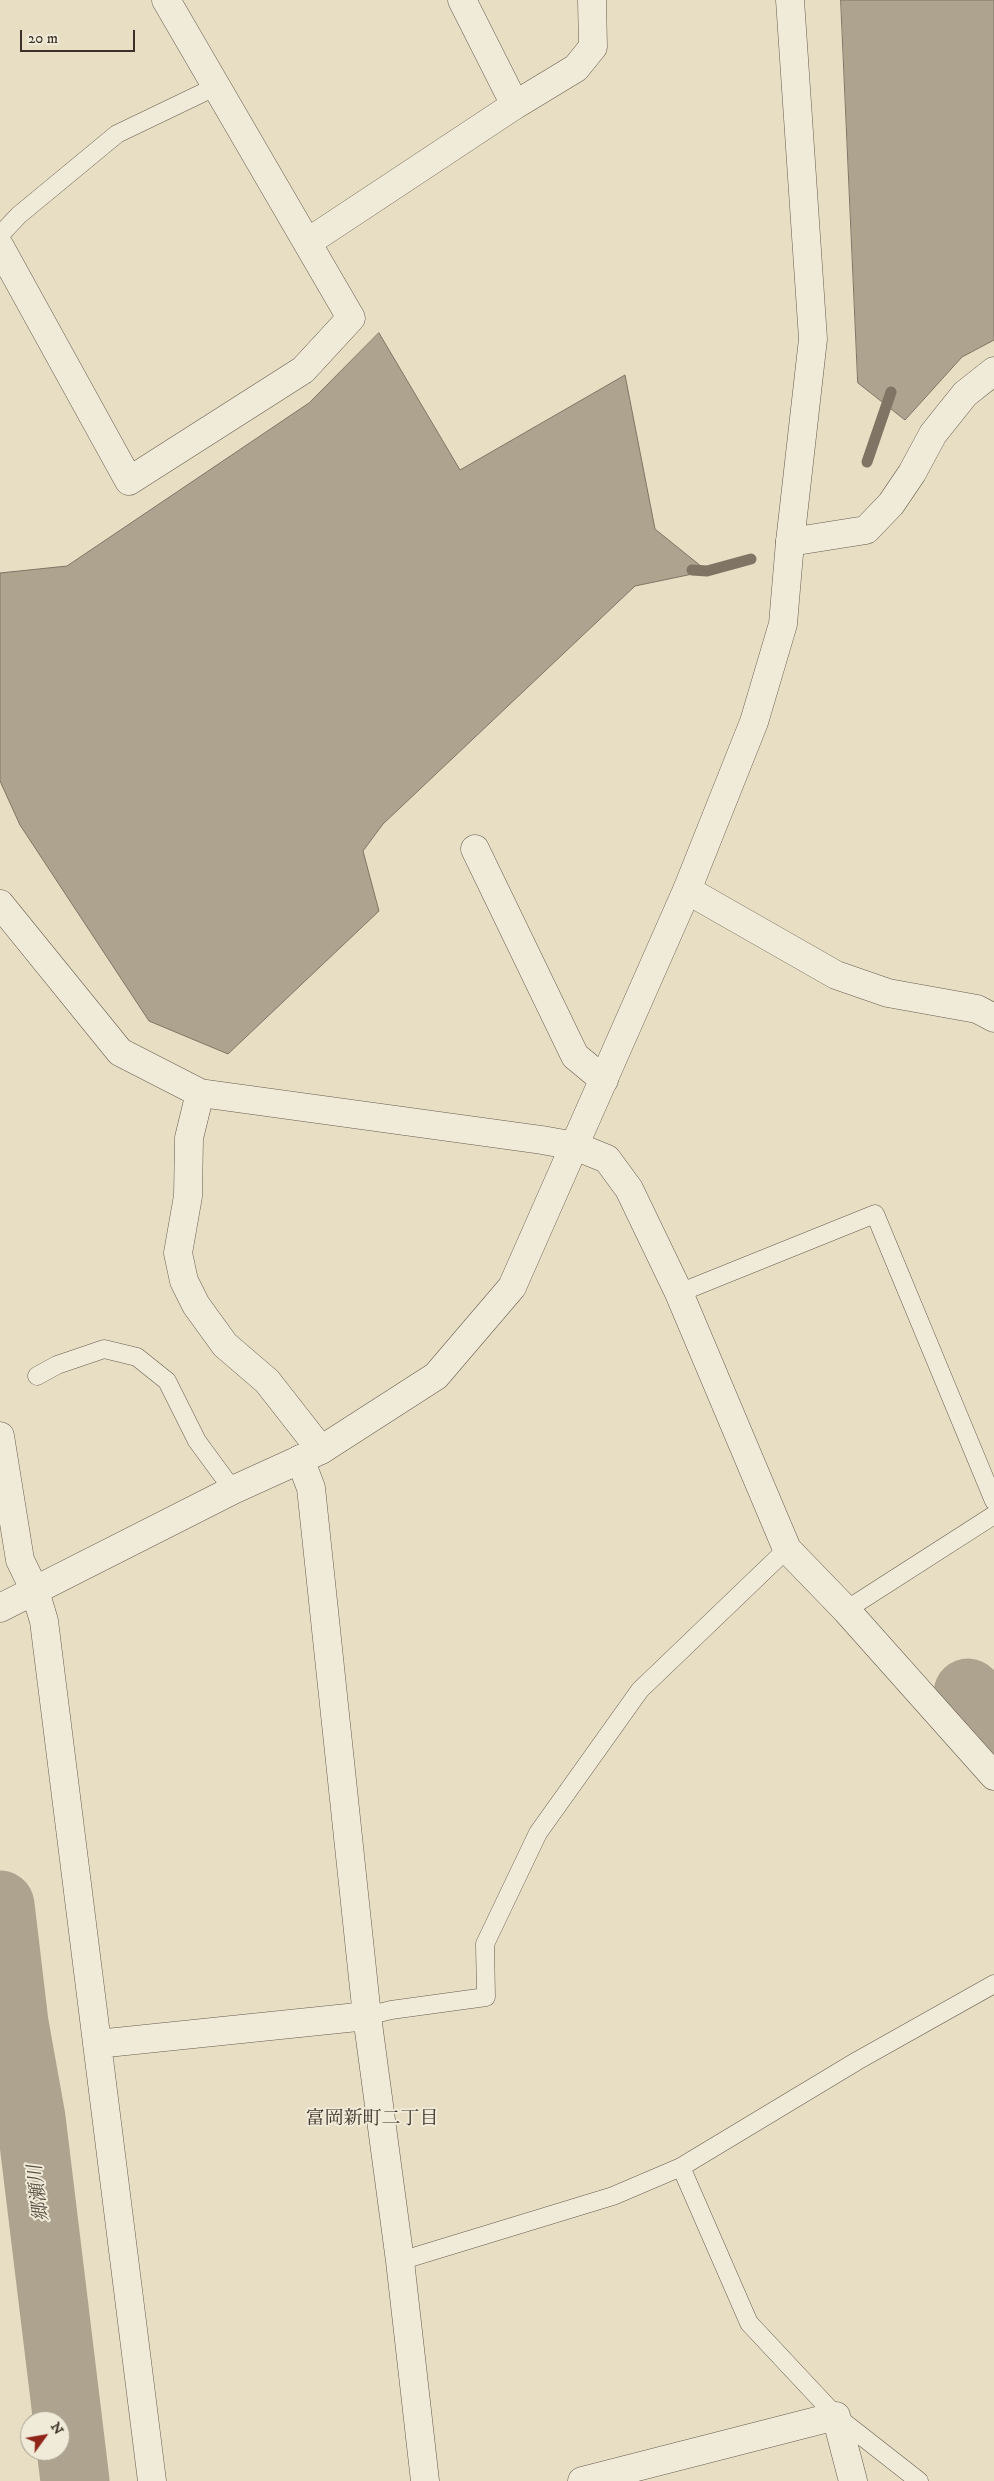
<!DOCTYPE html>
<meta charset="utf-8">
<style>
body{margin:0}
#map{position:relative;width:994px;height:2481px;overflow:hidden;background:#e8dec3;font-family:"IM FELL DW Pica",serif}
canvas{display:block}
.north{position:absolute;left:20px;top:2411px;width:50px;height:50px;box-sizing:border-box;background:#f0ead8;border:1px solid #a8a092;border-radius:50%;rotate:58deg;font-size:14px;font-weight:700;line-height:20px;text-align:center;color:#3c3028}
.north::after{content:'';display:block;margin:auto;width:18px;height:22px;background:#8f2418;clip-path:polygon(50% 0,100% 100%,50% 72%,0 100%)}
.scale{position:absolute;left:20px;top:30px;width:115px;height:22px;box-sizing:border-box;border:2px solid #3c3028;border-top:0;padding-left:6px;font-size:15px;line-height:18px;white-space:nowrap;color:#3c3028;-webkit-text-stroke:4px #f0ead8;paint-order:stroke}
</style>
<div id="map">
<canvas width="994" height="2481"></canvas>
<div class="north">N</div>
<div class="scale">20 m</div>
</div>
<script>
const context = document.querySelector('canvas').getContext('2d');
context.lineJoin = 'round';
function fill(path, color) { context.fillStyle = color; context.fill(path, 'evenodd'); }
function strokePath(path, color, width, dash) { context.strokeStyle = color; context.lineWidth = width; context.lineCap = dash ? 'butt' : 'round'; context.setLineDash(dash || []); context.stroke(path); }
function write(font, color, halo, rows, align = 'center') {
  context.font = font + ' "IM FELL DW Pica","Noto Serif JP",serif'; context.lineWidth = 4; context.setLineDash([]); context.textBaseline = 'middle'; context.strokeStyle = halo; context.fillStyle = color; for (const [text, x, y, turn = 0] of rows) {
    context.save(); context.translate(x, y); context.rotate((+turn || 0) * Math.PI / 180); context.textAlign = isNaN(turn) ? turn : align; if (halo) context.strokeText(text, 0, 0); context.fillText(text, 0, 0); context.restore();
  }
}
const water = new Path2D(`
 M841,0h153v340l-32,17 -57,63 -47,-37z
 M379,333l81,137 165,-95 30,154 52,42 -72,15 -252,238 -20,27 16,60 -151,143 -79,-33 -129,-196 -20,-44v-208l67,-7 242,-163z`);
fill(water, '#aea38e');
strokePath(water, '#807565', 1);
strokePath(new Path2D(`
 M867,462l24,-70
 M692,570l15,1 44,-12`), '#807565', 11);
strokePath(new Path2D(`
 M968,1693l26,28
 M0,1905l14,118 17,95 44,363`), '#aea38e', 69);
const service = new Path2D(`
 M0,235l19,-20 98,-81 100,-48
 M679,1293l196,-79 119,287
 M37,1376l20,-11 47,-16 33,8 30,24 30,60 36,49
 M846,1610l148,-95
 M367,2016l24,-6 95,-13 -1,-53 53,-111 102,-143 147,-141
 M681,2167l68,156 87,93 83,65
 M400,2261l213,-65 68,-29 176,-106 137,-77`);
const minor = new Path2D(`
 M462,0l53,105
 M308,242l207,-137 61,-37 17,-21 -1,-47
 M0,247l129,234 174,-111 48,-52 -185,-318
 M790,542l76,-12 25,-26 21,-31 21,-39 32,-40 29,-23
 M475,849l100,207 29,24
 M687,890l149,85 52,18 89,16 17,9
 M0,904l120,148 80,41 342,47 33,6 32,13 22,30 50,104 108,256 59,61 148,166
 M200,1093l-11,45 -1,58 -10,57 6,28 12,24 29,40 42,36 54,69
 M0,1436l20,124 15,31 9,30 108,860
 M300,1459l11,29 56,528 33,245 25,220
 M97,2044l270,-28
 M582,2481l254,-65 17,65`);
const tertiary = new Path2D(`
 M0,1608l233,-118 88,-40 115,-74 76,-89 175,-397 67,-168 29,-98 7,-82 23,-203 -23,-339`);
strokePath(service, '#675c4f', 19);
strokePath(minor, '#675c4f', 29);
strokePath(tertiary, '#675c4f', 29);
strokePath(service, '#f0ead8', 18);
strokePath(minor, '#f0ead8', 28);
strokePath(tertiary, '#f0ead8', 28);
write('19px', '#3c3028', '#f0ead8', [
 ["富岡新町二丁目",372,2120]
]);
write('italic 19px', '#584d42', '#f0ead8', [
 ["郷瀬川",40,2193,-97]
]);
</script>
